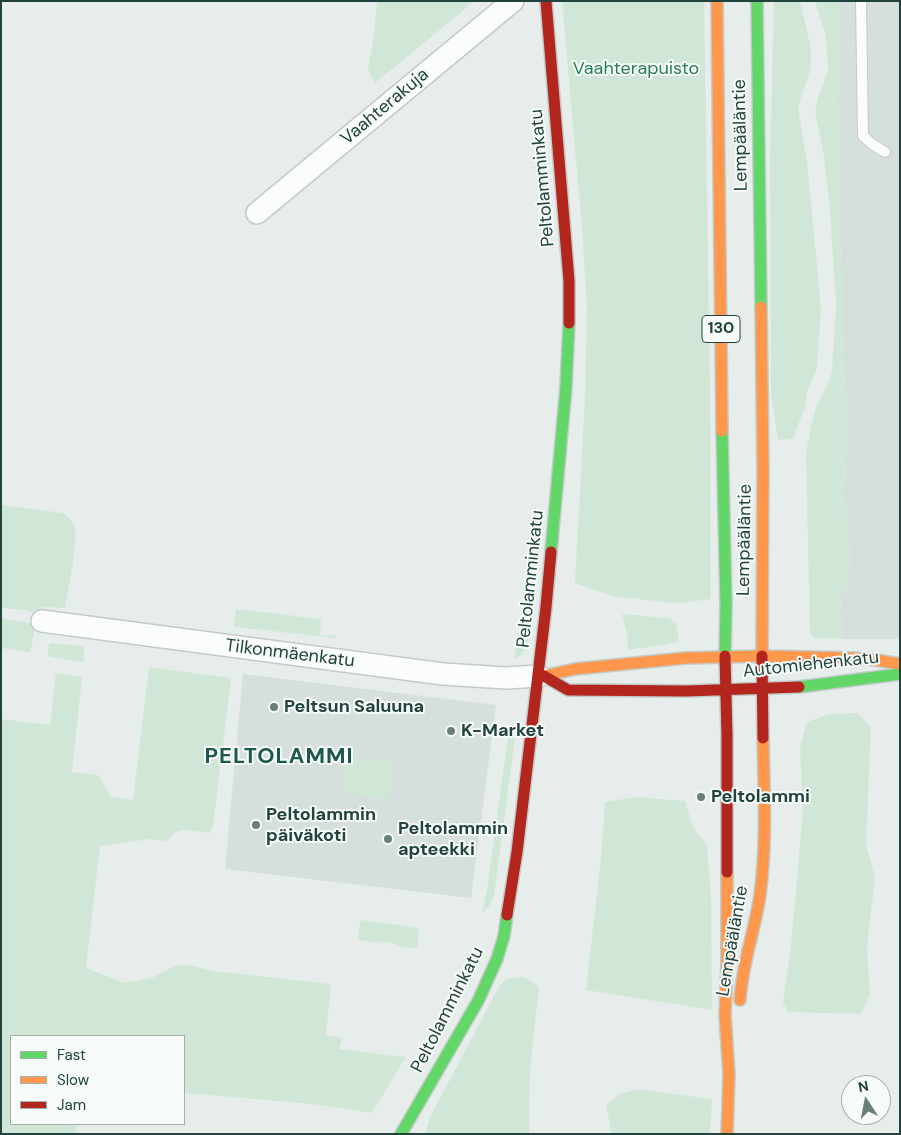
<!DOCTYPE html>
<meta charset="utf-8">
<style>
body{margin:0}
#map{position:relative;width:901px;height:1135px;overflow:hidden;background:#e7edea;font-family:"DM Sans",sans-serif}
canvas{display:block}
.frame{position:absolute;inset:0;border:2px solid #22433d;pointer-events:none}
.legend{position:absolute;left:10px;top:1035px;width:175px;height:90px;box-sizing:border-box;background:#f6fbf9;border:1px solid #a1b1ae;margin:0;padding:6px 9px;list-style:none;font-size:15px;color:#22433d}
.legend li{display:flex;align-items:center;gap:10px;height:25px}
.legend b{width:25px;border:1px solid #a1b1ae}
.north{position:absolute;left:841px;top:1075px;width:50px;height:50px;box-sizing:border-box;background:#f6fbf9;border:1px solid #a1b1ae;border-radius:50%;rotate:349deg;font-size:14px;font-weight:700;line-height:20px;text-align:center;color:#22433d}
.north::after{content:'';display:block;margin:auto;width:18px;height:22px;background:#677e7a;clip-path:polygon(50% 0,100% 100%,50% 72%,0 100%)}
</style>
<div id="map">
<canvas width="901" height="1135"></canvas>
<div class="frame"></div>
<ul class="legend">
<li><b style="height:6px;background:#63d668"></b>Fast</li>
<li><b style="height:6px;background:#ff974d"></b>Slow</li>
<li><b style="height:6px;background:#b3261e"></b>Jam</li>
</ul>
<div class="north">N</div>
</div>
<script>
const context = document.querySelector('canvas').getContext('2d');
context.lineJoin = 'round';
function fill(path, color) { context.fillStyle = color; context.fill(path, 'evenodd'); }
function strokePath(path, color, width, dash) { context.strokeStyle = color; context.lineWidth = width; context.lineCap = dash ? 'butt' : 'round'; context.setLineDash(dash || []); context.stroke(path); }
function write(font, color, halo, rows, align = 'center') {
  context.font = font + ' "DM Sans",sans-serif'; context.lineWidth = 4; context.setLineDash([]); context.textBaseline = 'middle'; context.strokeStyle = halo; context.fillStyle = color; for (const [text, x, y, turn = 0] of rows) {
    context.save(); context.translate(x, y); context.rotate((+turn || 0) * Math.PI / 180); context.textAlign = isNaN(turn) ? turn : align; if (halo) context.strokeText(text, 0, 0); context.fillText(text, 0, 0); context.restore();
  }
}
fill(new Path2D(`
 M838,1h62v638h-57l-3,-44 8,-13 2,-27 -6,-60 2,-70 -3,-100 -3,-88 -3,-132z
 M243,674l253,31 -25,193 -246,-29z`), '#d5dfdb');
fill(new Path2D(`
 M377,1h98l-100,82 -7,-14 6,-34z
 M562,1h142l6,384 1,202 -1,12 -28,4 -18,-1 -52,-6 -37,-13 10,-186 2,-89 -5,-80z
 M774,1h26l11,48v18l-12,37v10l8,48 14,145 -4,61 -11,27v9l-13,35 -15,1 -7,-47 -1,-236z
 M815,1h23l-1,104 3,132 3,88 3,100 -2,70 6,60 -2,27 -8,13 3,44 -27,-1 -3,-1 -3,-5 -4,-179 5,-26 5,-19 13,-27 3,-11 4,-65 -6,-95 -6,-54 -9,-44 3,-14 10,-28 -2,-34z
 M1,505l62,8c4,3 9,7 11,12 5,15 -6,65 -9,83l-22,-1 -1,2 -6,4 -12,-3 -23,-2z
 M236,609l85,10 -1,16 16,1v2l-102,-11z
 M622,614l47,4 7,5 2,11v8l-13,3 -38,5 1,-11z
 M1,618l34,6 -3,21 -2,7 -29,-4z
 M527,620l3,2c0,12 -2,33 -16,37l6,-38z
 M49,643l33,3 2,3v11l-3,2 -33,-6z
 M149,667l82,11 -18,149 -3,6 -26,-3 -9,2 -8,9 -17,-2 -50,7 -14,122 39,15 29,-6 22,-12 17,1 21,5 117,13 -5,51 16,3 -3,11 67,8 -34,56 -60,-9 -128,-11v-57h-173v88h66l-2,10h-74v-415l49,6 6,-52 26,4 -10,95 26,3 13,22 22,3z
 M858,713l13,14 -5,117 9,33 -8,69 3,49 -9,19 -73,-2 -5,-10 8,-57 12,-134 -3,-63 7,-26 22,-8z
 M508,737l7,1 -21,157c-3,8 -5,13 -12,18l5,-23z
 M362,758l31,3 -4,38 -44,-5 1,-32z
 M636,797l49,4 8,26 14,18 4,52 1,113 -126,-20 15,-132 4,-56z
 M363,920l56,8 -2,21 -20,-3v-2l-18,-3 -1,2 -19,-3 -1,-3 2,-15z
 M515,977c11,0 17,3 24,10l-9,82 -1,65h-104l5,-17 70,-132 7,-6z
 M636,1089l76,10 -2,35h-98l-6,-29 14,-11z`), '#d0e7d8');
const lane = new Path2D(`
 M861,1l2,135 9,8 13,8`);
const street = new Path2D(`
 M257,213l256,-212
 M42,621l401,53 63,4 33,-2`);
const fast = new Path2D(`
 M757,1l4,306
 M722,431l4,173 -1,52
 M551,552l15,-165 3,-64
 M799,687l101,-13
 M401,1134l77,-133 19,-42 7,-23 3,-21`);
const slow = new Path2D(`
 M717,1l5,430
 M761,307l2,163 -1,186
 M539,676h5l31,-7 111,-11 76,-2 90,2 18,1 30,5
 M727,872v93l-2,50 4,60 -2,59
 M740,1000c2,-36 15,-70 20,-105 7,-52 4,-105 3,-157`);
const jam = new Path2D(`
 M546,1l23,280v42
 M725,656l2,80v136
 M762,656l1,82
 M544,676l24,14 119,1 112,-4
 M507,915l10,-63 29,-245 5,-55`);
strokePath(lane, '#c4cac8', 12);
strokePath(street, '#c4cac8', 24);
strokePath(fast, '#c2cbc8', 14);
strokePath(slow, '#c2cbc8', 14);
strokePath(jam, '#c2cbc8', 14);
strokePath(lane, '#fbfcfc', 10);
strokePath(street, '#fbfcfc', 21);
strokePath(fast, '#63d668', 11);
strokePath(slow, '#ff974d', 11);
strokePath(jam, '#b3261e', 11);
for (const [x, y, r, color] of [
 [274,707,5,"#677e7a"],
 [451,731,5,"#677e7a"],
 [701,797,5,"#677e7a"],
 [256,825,5,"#677e7a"],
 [388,839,5,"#677e7a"]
]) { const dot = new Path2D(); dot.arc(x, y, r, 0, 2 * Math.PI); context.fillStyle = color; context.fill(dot); strokePath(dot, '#f6fbf9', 2); }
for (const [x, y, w] of [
 [721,329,38]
]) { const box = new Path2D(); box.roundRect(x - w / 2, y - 13.5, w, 27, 4); context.fillStyle = '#f6fbf9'; context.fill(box); strokePath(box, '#22433d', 1); }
write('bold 16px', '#22433d', null, [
 ["130",721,329]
]);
write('18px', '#287e4f', '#f6fbf9', [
 ["Vaahterapuisto",636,69]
]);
write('18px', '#22433d', '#f6fbf9', [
 ["Vaahterakuja",385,107,-40],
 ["Lempääläntie",741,135,-91],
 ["Peltolamminkatu",543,178,-95],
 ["Lempääläntie",745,540,-89],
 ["Peltolamminkatu",531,579,-84],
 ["Tilkonmäenkatu",290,654,7],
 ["Automiehenkatu",811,665,-6],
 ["Lempääläntie",733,941,-80],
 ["Peltolamminkatu",448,1010,-63]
]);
write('bold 18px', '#22433d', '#f6fbf9', [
 ["Peltsun Saluuna",284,707],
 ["K-Market",461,731],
 ["Peltolammi",711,797],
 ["Peltolammin",266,815],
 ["päiväkoti",266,836],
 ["Peltolammin",398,829],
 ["apteekki",398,850]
], 'left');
context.letterSpacing = '1px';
write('bold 22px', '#1c584d', '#f6fbf9', [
 ["PELTOLAMMI",279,757]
]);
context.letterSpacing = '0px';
</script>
